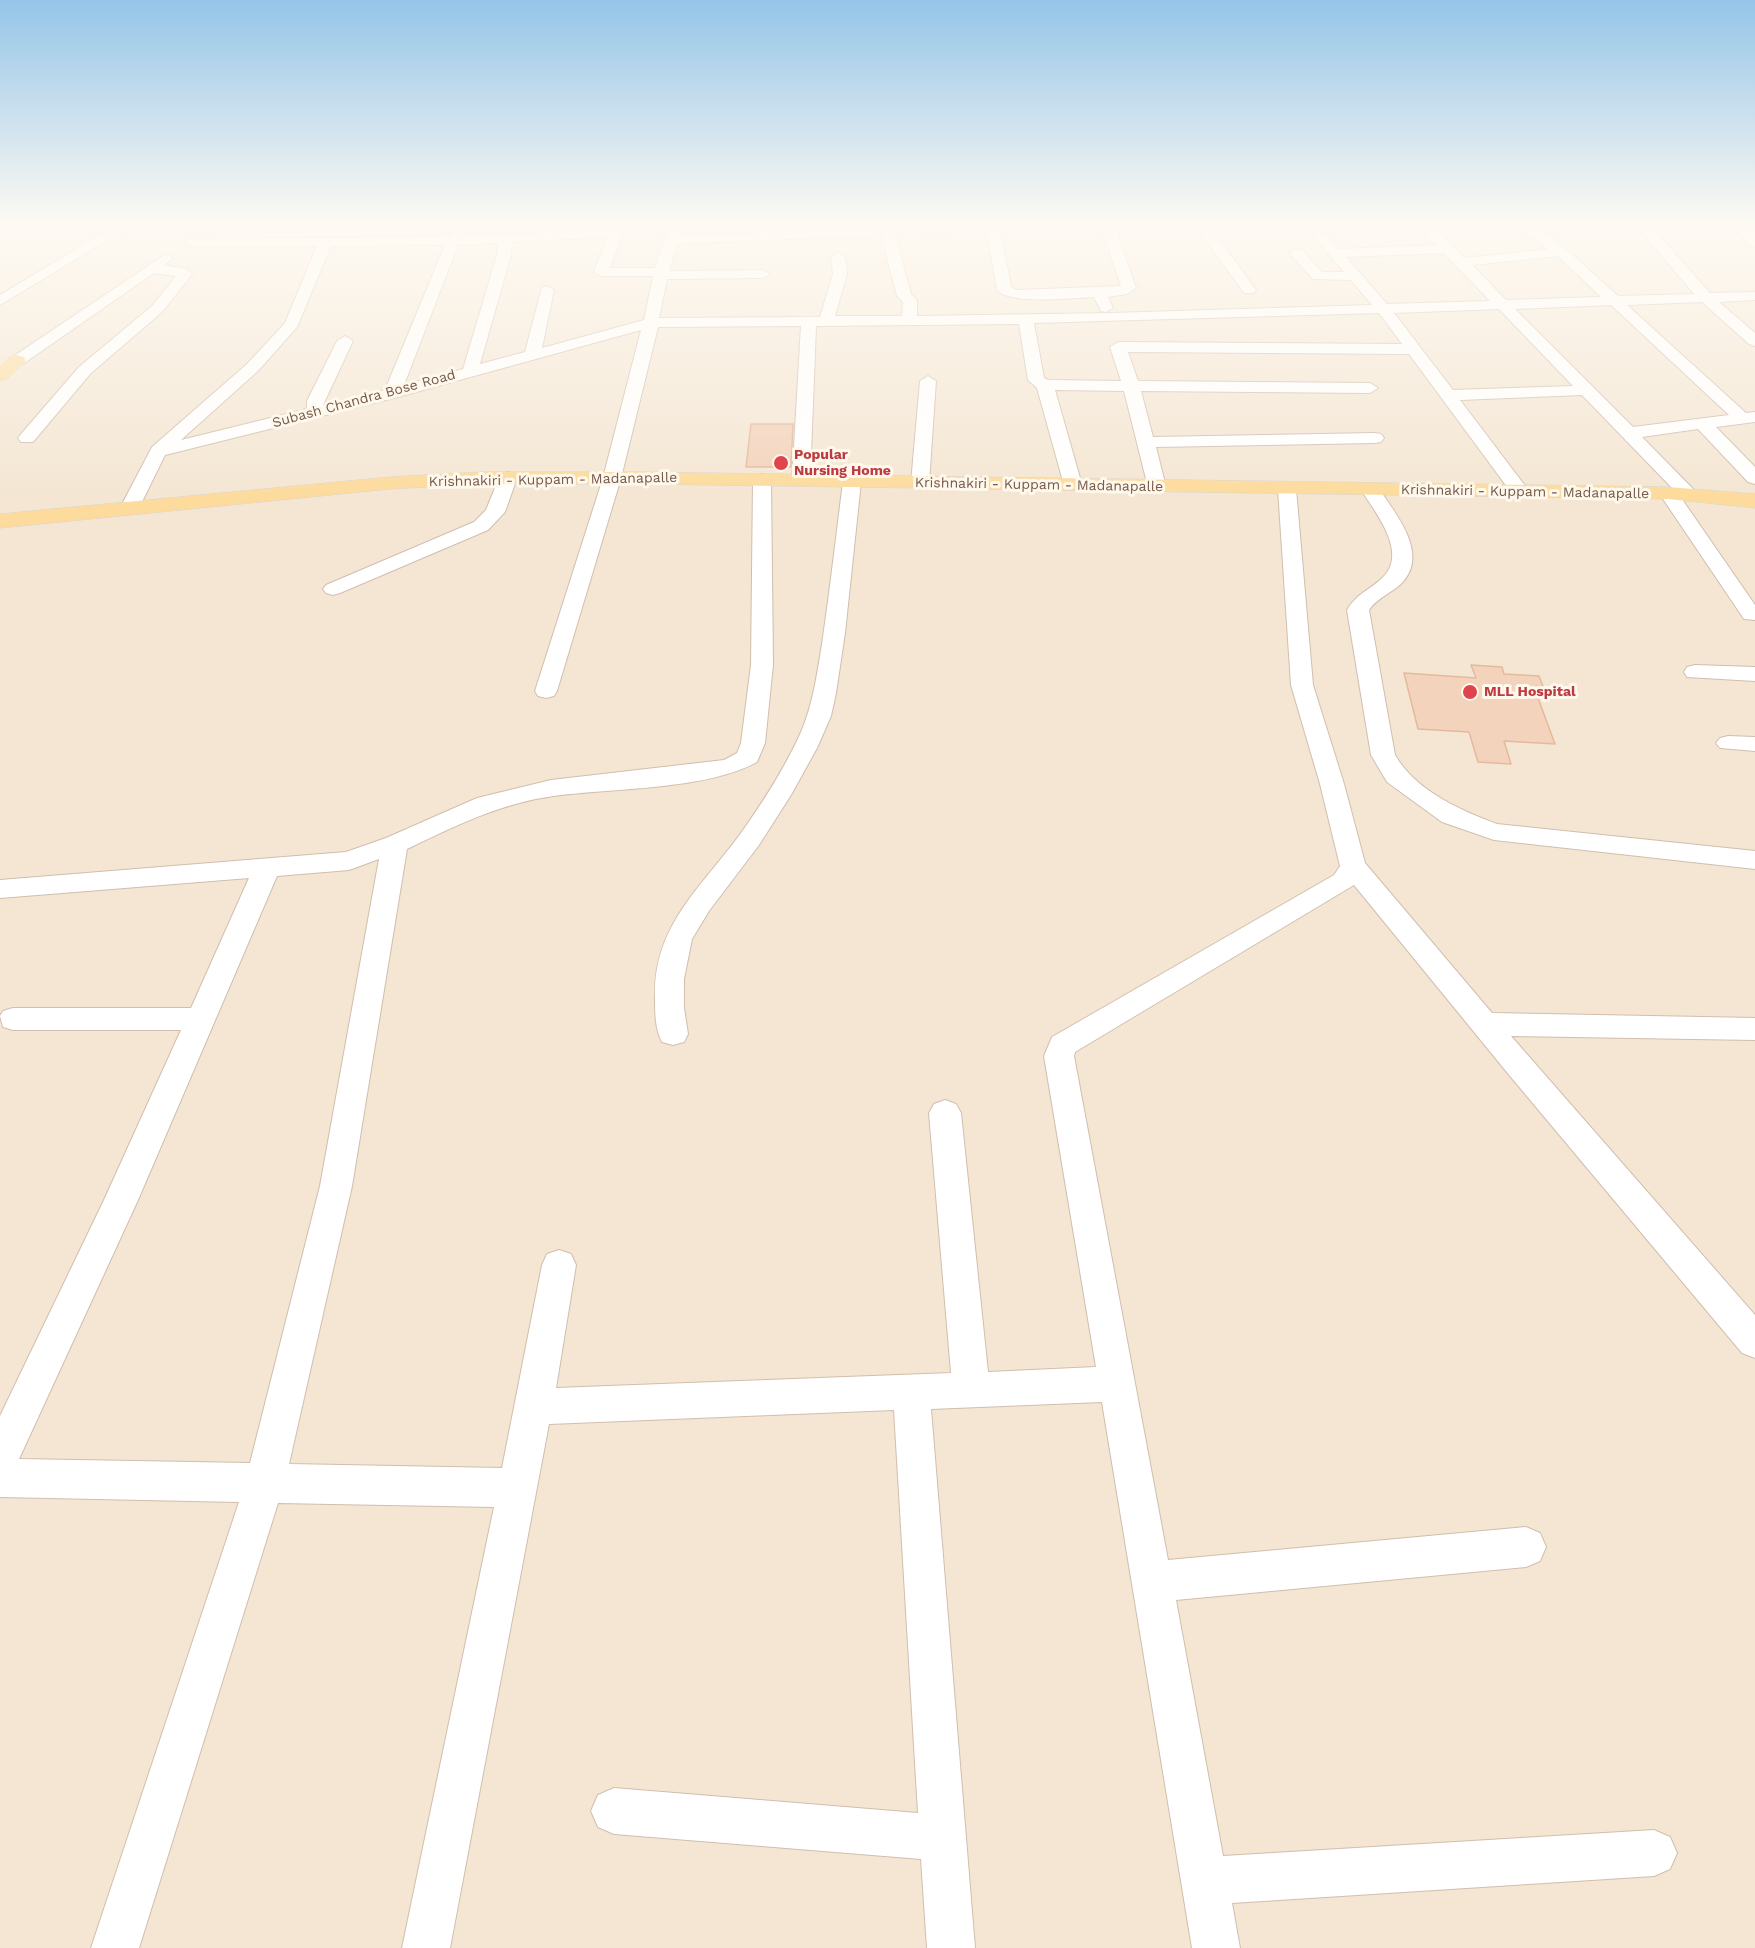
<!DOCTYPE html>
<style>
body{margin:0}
canvas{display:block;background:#fdf4e5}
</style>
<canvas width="1755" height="1948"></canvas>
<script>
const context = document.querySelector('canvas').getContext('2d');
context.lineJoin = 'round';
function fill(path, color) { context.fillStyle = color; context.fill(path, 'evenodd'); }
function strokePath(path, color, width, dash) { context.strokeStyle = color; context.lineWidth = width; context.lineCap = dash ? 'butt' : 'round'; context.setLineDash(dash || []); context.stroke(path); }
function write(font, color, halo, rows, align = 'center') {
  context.font = font + ' "Work Sans",sans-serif'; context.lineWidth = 6; context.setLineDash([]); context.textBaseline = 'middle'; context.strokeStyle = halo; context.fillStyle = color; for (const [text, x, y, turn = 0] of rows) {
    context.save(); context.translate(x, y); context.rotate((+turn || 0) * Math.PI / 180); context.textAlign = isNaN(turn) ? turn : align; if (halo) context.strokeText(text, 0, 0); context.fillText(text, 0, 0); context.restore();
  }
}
fill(new Path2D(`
 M0,224h1755v1724h-1755z`), '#f4e6d3');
const building = new Path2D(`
 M751,424h42l-2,43h-45z
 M1471,665l31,2 2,7 35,2 9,23 -10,-1 17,46 -51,-3 7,23 -33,-2 -9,-30 -51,-3 -14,-56 72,5z`);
fill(building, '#f3d3bc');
strokePath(building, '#e5ba9c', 1.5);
const minor = new Path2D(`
 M118,224h16l-134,81v-10z
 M457,224l12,2 -7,10 148,-7 2,-5h14l-16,44h45l14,-44h14l-4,12 264,-12h98l-7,4 -34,1 11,58 6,3 104,-4 -21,-62h14l22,64 -9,6 -19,3 5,11 -7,4 -5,-1 -7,-14c-21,1 -84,8 -97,-7l-10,-60 -92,4 16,60 6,6v16l194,-3 261,-8 -21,-25 -38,-1 -21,-23 -2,-3 2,-3h10l20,22h22l-41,-48h14l22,25 97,-4 -19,-20 14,-1 33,34 84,-9 -32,-25h16l34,25 52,47 76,-2 -59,-70h14l61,69 45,-1v8l-36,2 36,31v13l-6,-2 -47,-42 -75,3 119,108 9,-1v10l-39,5 39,40v17l-7,-2 -50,-53 -56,8 57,58 -2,4c-10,2 -14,0 -20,-7l78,113v15l-11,-1 -85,-126 2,-4h12l-91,-94 -122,5 69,91 -2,4h-14l-104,-141 -281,-2 10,29 232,2 8,5 -8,5 -229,-2 12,46 222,-4 6,1 3,4 -3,4 -6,1 -219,4 10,40 -2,4h-14l-2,-4 -24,-96 -69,-1 27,95 -2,4h-14l-2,-4 -27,-97 -9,-8 -9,-56 -203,2 -6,155 -2,4h-14l-2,-4 9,-155 -143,1 -37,151 -64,213 -3,5 -8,2 -8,-2 -3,-5 68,-213 38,-148 -243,67 -233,58 -28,57h-14l-3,-4 32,-61 95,-83 38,-41 32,-77h-125l-7,-4 2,-3 262,-2zM881,235l16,61 6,6 -1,14h-67l12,-42 -2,-17 -7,-4 -7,4 2,17 -13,43 -161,1 8,-39 96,-1 7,-4 -7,-4 -94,1 8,-27zM607,237l-13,35 7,4h52l-9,44 -102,28 12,-58 -7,-4 -5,1 -17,65 -45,12 31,-109 1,-13zM498,243l-1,12 -34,114 -59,16 54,-140zM445,245l-60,145 -62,15 30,-64 -8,-5 -8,5 -30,60v8l-126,31 78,-70 38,-43 34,-81zM1444,253l46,48 -103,3 -41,-47zM1558,256l43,41 -95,3 -34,-35zM1611,305l118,110 -96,12 -118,-118zM1499,309l74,77 -120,4 -59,-77zM1379,313l23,31 -284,-2 -8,5 11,34 -73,-1 -4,-2 -10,-55z
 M1194,224h14l48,66 -2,3h-10z
 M1755,226v20l-5,-1 -12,-12 2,-3z
 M166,254l7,4 -9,7 22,4 6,5 -2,3 -28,35 -71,61 -58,69h-12l-3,-4 3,-4 58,-67 73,-61 24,-30 -22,-3 -131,91h-12l-2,-3 2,-3z
 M928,376l8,5 -7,102 -2,4h-14l-2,-4 9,-102z
 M508,472l7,2 2,4 -12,34 -17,18 -148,63 -7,2 -7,-2 -3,-4 3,-4 148,-63 12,-12 13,-32 2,-4z
 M762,474l7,2 2,4 2,185 -8,78 -8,19c-50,28 -145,26 -203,34 -53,7 -99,30 -147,53l-55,337 -63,278 213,4 40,-203 5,-11 12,-4 12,4 5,11 -20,123 395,-15 -22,-260 5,-9 11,-4 11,4 5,9 27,259 108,-5 -52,-311 8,-19 282,-162 6,-9 -20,-82 -29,-99 -13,-196 2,-4h14l2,4 17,196 31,99 21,79 127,150 263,5v22l-244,-4 244,279v43l-13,-5 -232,-277 -156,-191 -279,167 -1,4 94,504 358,-33 14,6 6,14 -6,14 -14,6 -350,33 47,256 431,-26 16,7 7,16 -7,16 -16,7 -422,27 8,45h-48l-90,-546 -171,7 44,539h-48l-6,-89 -307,-25 -16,-7 -7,-16 7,-16 16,-7 304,25 -24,-403 -345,14 -99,524h-48l92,-441 -216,-4 -139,445h-48l148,-446 -239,-5v-81l104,-216 77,-170h-168l-10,-3 -3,-11 3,-5 10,-3h178l58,-130 -249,20v-18l346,-28 40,-14 91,-40 74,-18 173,-20 13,-7 4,-10 10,-78 2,-185 2,-4zM379,859l-59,327 -70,277 -231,-4 119,-259 139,-324 72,-6z
 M852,476l7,2 2,4 -16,151 -9,60 -5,23 -14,32 -26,47 -32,50 -50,66 -17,28 -8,40v29l4,26 -4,8 -11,3 -11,-3c-7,-13 -7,-29 -7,-44 -2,-73 47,-111 86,-165 22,-31 44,-65 60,-101 12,-28 16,-58 21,-88 8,-54 14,-108 21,-162l2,-4z
 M1370,484l7,2c18,27 54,68 24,98 -10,9 -25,15 -32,26l26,145c21,36 65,55 102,69l258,27v18l-261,-29 -52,-18 -55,-40 -16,-27 -24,-145c8,-15 22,-20 34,-31 29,-24 -5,-66 -20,-89l2,-4z
 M1695,665l60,2v14l-68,-4 -3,-5 3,-5z
 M1728,736l27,1v14l-35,-3 -4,-5 4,-5z`);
const major = new Path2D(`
 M17,355l7,2 2,4 -19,18 -7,2v-15l10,-9z
 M482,472h160l1026,15 87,7v14l-87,-9 -1026,-15h-160l-92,5 -390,39v-14l390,-37z`);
strokePath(minor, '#d1beae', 2);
strokePath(major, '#dbd4d0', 1);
fill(minor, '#fff');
fill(major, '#fcdb9d');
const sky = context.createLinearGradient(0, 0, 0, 497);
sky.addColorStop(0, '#95c5e8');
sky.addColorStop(0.45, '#fefaf3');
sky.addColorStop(1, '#fefaf300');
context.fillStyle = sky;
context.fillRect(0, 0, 1755, 497);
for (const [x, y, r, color] of [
 [781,463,8,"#e0444e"],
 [1470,692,8,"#e0444e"]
]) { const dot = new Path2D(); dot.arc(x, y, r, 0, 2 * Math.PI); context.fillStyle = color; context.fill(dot); strokePath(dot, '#fff8ec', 2); }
write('14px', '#765a4a', '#fff8ec', [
 ["Subash Chandra Bose Road",364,399,-15],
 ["Krishnakiri - Kuppam - Madanapalle",553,480,-1],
 ["Krishnakiri - Kuppam - Madanapalle",1039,485,1],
 ["Krishnakiri - Kuppam - Madanapalle",1525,492,1]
]);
write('bold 14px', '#be3a42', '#fff8ec', [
 ["Popular",794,455],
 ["Nursing Home",794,471],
 ["MLL Hospital",1484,692]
], 'left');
</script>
